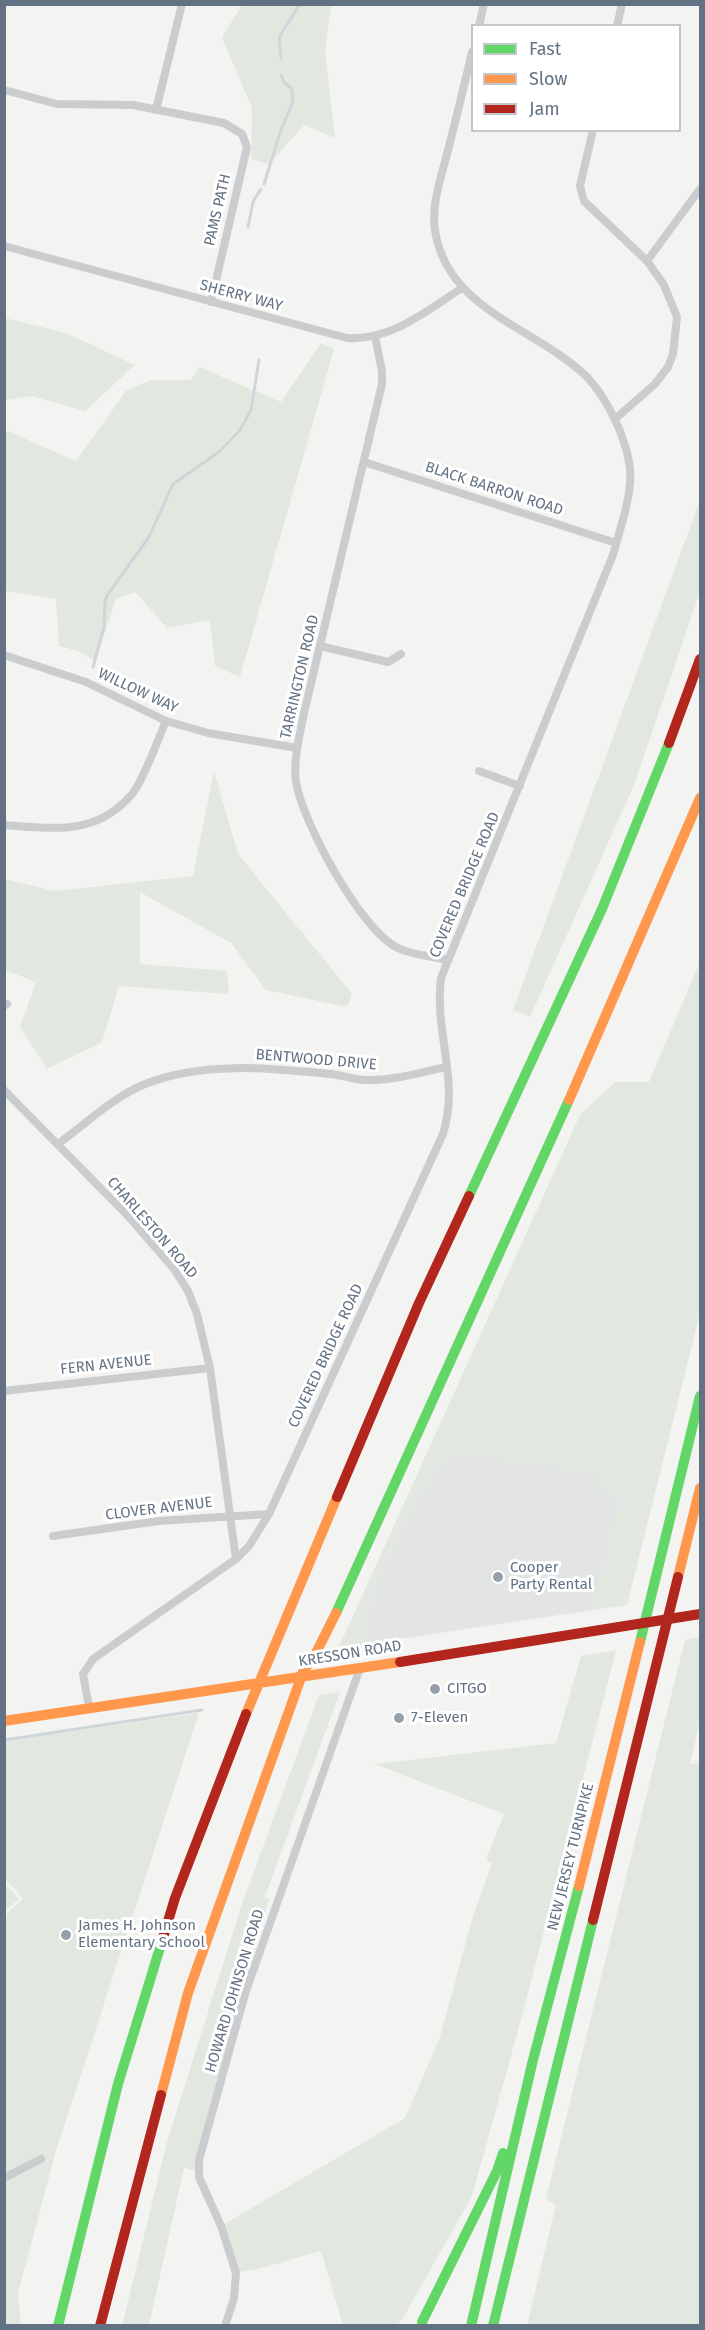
<!DOCTYPE html>
<style>
body{margin:0}
#map{position:relative;width:705px;height:2330px;overflow:hidden;background:#f3f4f1;font-family:"Fira Sans",sans-serif}
canvas{display:block}
.frame{position:absolute;inset:0;border:6px solid #637283;pointer-events:none}
.legend{position:absolute;left:471px;top:24px;width:210px;height:108px;box-sizing:border-box;background:#fff;border:2px solid #c1c7cd;margin:0;padding:8px 10px;list-style:none;font-size:18px;color:#637283}
.legend li{display:flex;align-items:center;gap:12px;height:30px}
.legend b{width:30px;border:2px solid #c1c7cd}
</style>
<div id="map">
<canvas width="705" height="2330"></canvas>
<div class="frame"></div>
<ul class="legend">
<li><b style="height:8px;background:#63d668"></b>Fast</li>
<li><b style="height:8px;background:#ff974d"></b>Slow</li>
<li><b style="height:8px;background:#b3261e"></b>Jam</li>
</ul>
</div>
<script>
const context = document.querySelector('canvas').getContext('2d');
context.lineJoin = 'round';
function fill(path, color) { context.fillStyle = color; context.fill(path, 'evenodd'); }
function strokePath(path, color, width, dash) { context.strokeStyle = color; context.lineWidth = width; context.lineCap = dash ? 'butt' : 'round'; context.setLineDash(dash || []); context.stroke(path); }
function write(font, color, halo, rows, align = 'center') {
  context.font = font + ' "Fira Sans",sans-serif'; context.lineWidth = 6; context.setLineDash([]); context.textBaseline = 'middle'; context.strokeStyle = halo; context.fillStyle = color; for (const [text, x, y, turn = 0] of rows) {
    context.save(); context.translate(x, y); context.rotate((+turn || 0) * Math.PI / 180); context.textAlign = isNaN(turn) ? turn : align; if (halo) context.strokeText(text, 0, 0); context.fillText(text, 0, 0); context.restore();
  }
}
fill(new Path2D(`
 M449,1451l149,23 23,24 -28,112 -227,34 9,-63 31,-64z`), '#e3e5e4');
fill(new Path2D(`
 M242,5h89l-6,46 10,87 -31,-13 -35,39 -18,-5 1,-51 -30,-71z
 M5,318l61,15 69,32 -50,46 -54,-15 -26,4z
 M321,343l13,6 -94,328 -25,-11 -5,-46 -43,8 -32,-36 -19,7 -21,62 -17,-10 -19,-5 -3,-47 -51,-8v-161l71,31 50,-70 25,-11h40l8,-13 82,35z
 M700,500v92l-66,193 -104,232 -17,-7z
 M214,771l24,83 114,140 -5,13 -81,-17 -35,-47 -91,-51v72l87,7 2,23 -110,-8 -17,56 -55,27 -27,-42 16,-45 -31,-12v-91l49,12 139,-15z
 M700,962v351l-73,292 -34,5 28,-112 -25,-8 2,-16 -149,-23 -43,66 -31,63 -9,64 -28,5 242,-534 35,-33h34z
 M700,1637v82l-10,45 10,-1v562h-173l29,-120 -10,-6 139,-559z
 M616,1650l-95,370 -49,176 -70,124 -6,5h-53l-22,-74 -59,17 -26,5 -15,-47 184,-108 35,-81 33,-121 19,-53 -6,-3 18,-46 -129,-50 181,-21 25,-87z
 M340,1692l-76,207 5,-1 -70,274 -15,-4 -35,157 -27,1 45,-184 75,-238 77,-209z
 M199,1713l-143,438 -38,142 3,33 -11,-1v-4l-1,4h-5v-409l19,-17 -18,-21v-137z
 M4,1883l15,16 -14,12h-1z`), '#e2e7df');
strokePath(new Path2D(`
 M281,58l-2,-18 2,-6 19,-30
 M264,184l17,-54 12,-28 -1,-13 -8,-7 -3,-7
 M248,227l5,-25 8,-13
 M93,667l11,-40 1,-27 3,-6 41,-57 24,-53 46,-32 21,-22 11,-20 8,-50
 M4,1740l198,-30`), '#cfd6d9', 3);
strokePath(new Path2D(`
 M479,26l5,-22
 M617,26l5,-22
 M4,90l53,14 76,1 91,18 18,11 5,13 -36,155
 M156,110l26,-106
 M593,130l-13,56 4,15 63,60 17,24 13,32 -4,37 -5,13 -13,17 -40,35
 M4,246l343,92c44,3 79,-27 115,-50
 M647,261l53,-72
 M375,336l7,35v13l-78,329c-4,22 -11,46 -8,69 6,39 65,149 102,166 14,7 34,8 49,12
 M364,462l252,81
 M320,646l68,16 13,-8
 M4,655l82,27 80,39 42,12 89,15
 M479,771l41,15
 M4,825c41,3 83,10 116,-19 7,-6 14,-13 18,-21 11,-20 19,-43 28,-64
 M4,1006l3,-2
 M4,1090l124,126 46,53 14,22 9,23 13,54 26,191
 M58,1144c26,-19 57,-48 87,-60 58,-23 124,-16 185,-10 12,1 24,6 36,6 27,1 55,-8 81,-13
 M4,1391l206,-23
 M53,1536l106,-15 110,-7
 M89,1707l-6,-33 10,-15 143,-100 13,-13 20,-32 174,-380c17,-53 -9,-102 -2,-156l172,-423c6,-23 15,-47 17,-71 2,-19 -4,-36 -10,-53 -8,-19 -19,-39 -33,-54 -51,-50 -140,-66 -152,-147 -4,-25 6,-52 12,-76 9,-34 17,-68 25,-102
 M4,2178l37,-19
 M225,2326l9,-28 2,-25 -15,-47 -22,-49v-17l46,-166 115,-326`), '#cbcccd', 8);
strokePath(new Path2D(`
 M469,1196l133,-287 67,-166
 M336,1613l233,-513
 M640,1642l60,-246
 M422,2322l75,-151 6,-18
 M58,2326l60,-242 45,-146
 M471,2326l62,-266 46,-174
 M493,2326l100,-406`), '#63d668', 10);
strokePath(new Path2D(`
 M569,1100l131,-302
 M678,1577l22,-89
 M246,1714l91,-217
 M4,1721l396,-59
 M579,1886l61,-244
 M161,2095l27,-102 115,-321 13,-19 20,-40`), '#ff974d', 10);
strokePath(new Path2D(`
 M669,743l31,-84
 M337,1497l82,-194 50,-107
 M400,1662l300,-48
 M593,1920l85,-343
 M163,1938l12,-40 71,-184
 M100,2326l61,-231`), '#b3261e', 10);
for (const [x, y, r, color] of [
 [498,1577,6,"#95a0aa"],
 [435,1689,6,"#95a0aa"],
 [399,1718,6,"#95a0aa"],
 [66,1935,6,"#95a0aa"]
]) { const dot = new Path2D(); dot.arc(x, y, r, 0, 2 * Math.PI); context.fillStyle = color; context.fill(dot); strokePath(dot, '#fff', 2); }
write('15px', '#637283', '#fff', [
 ["PAMS PATH",218,210,-77],
 ["SHERRY WAY",241,296,15],
 ["BLACK BARRON ROAD",494,489,18],
 ["TARRINGTON ROAD",300,677,-77],
 ["WILLOW WAY",138,691,25],
 ["COVERED BRIDGE ROAD",465,885,-67],
 ["BENTWOOD DRIVE",316,1060,5],
 ["CHARLESTON ROAD",152,1228,49],
 ["COVERED BRIDGE ROAD",326,1356,-65],
 ["FERN AVENUE",106,1365,-6],
 ["CLOVER AVENUE",159,1509,-7],
 ["KRESSON ROAD",350,1654,-9],
 ["NEW JERSEY TURNPIKE",571,1857,-76],
 ["HOWARD JOHNSON ROAD",235,1991,-73]
]);
write('15px', '#637283', '#fff', [
 ["Cooper",510,1568],
 ["Party Rental",510,1585],
 ["CITGO",447,1689],
 ["7-Eleven",411,1718],
 ["James H. Johnson",78,1926],
 ["Elementary School",78,1943]
], 'left');
</script>
